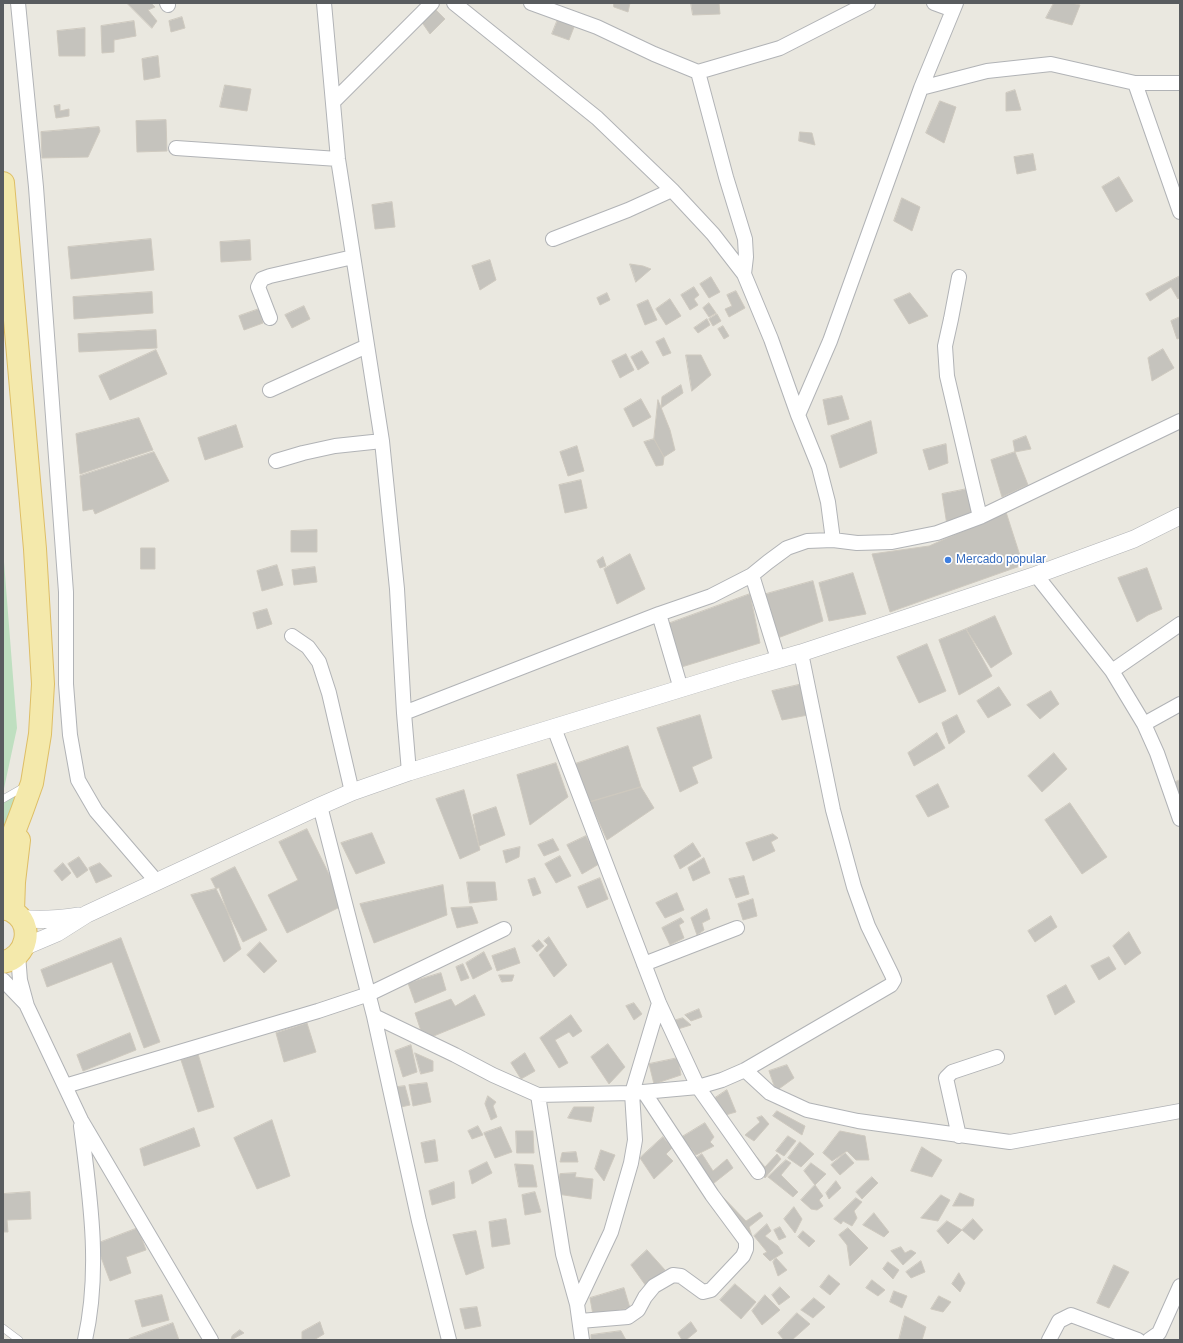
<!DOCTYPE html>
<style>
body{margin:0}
#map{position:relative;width:1183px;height:1343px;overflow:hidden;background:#eae8e0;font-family:Helvetica,sans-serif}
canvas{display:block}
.frame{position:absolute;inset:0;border:4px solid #595c5f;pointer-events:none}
</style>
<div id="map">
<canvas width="1183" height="1343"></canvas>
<div class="frame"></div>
</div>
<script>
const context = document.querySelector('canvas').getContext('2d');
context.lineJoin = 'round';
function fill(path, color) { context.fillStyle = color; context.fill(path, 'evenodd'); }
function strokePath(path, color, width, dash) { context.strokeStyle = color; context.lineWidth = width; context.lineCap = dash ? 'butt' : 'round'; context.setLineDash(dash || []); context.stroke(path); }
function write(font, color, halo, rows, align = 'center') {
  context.font = font + ' Helvetica,sans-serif'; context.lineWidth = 3.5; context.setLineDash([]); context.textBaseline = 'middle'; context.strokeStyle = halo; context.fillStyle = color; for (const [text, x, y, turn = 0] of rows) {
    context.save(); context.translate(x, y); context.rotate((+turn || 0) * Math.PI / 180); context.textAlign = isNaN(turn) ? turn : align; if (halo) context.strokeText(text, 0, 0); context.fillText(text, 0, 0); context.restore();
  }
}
fill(new Path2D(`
 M3,549l14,179 -14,65z
 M32,783l-29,78v-62z`), '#bfdfc0');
const building = new Path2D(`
 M127,3h24l4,4 -7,3 9,11 -5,7z
 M614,3h16l-2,9 -14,-5z
 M691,3h28l1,11 -27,1z
 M1054,3h17l9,2 -8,20 -26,-7z
 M435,9l10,10 -15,15 -9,-13z
 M182,17l3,11 -14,4 -2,-11z
 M558,19l16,8 -5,13 -17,-6z
 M134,21l2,15 -22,4v12l-12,1 -1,-27z
 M85,28v28h-26l-2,-25z
 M158,56l2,21 -16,3 -2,-21z
 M225,85l26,4 -4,22 -27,-4z
 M1015,90l6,20 -15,1v-18z
 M940,101l16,6 -12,36 -18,-10z
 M60,105v6l9,-2v7l-13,2 -2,-12z
 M166,120l1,31 -30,1 -1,-31z
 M99,127l1,4 -12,26 -46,1 -1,-26z
 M800,132l12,1 3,12 -16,-4z
 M1033,154l3,16 -19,4 -3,-17z
 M1119,177l14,24 -17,11 -14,-25z
 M902,198l18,9 -8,24 -18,-10z
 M392,202l3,25 -20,2 -3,-24z
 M151,239l3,31 -83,9 -3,-32z
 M250,240l1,20 -30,2 -1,-20z
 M490,260l6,20 -16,10 -8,-24z
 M630,264l13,2 8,3 -15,13z
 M1180,276v21l-2,2 -7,-12 -21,14 -4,-7z
 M711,277l9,15 -11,6 -9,-14z
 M694,287l5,8 -5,4 4,6 -8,5 -9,-15z
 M736,291l9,17 -16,9 -4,-8 7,-3 -5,-11z
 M152,292l1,21 -79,6 -1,-22z
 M607,293l3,7 -10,5 -3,-7z
 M910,293l18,23 -19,8 -15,-24z
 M670,299l11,17 -15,9 -10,-16z
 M648,300l9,20 -12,5 -8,-20z
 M709,303l7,10 -7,4 -6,-9z
 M304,306l6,13 -18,9 -7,-13z
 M259,309l4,14 -19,7 -5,-14z
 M717,314l4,7 -8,5 -4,-7z
 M1180,317v21l-3,1 -6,-18z
 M707,319l3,6 -12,8 -4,-5z
 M723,326l6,10 -5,3 -6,-10z
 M156,330l1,18 -78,4 -1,-18z
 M664,338l7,15 -8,3 -7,-14z
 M1163,349l11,19 -22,13 -4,-23z
 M156,350l11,24 -57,26 -11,-24z
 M642,351l7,12 -11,7 -7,-13z
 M626,354l8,16 -14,8 -8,-17z
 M686,355h15l10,20 -19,16z
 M681,385l2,8 -22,15 1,-11z
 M842,396l7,23 -21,6 -5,-25z
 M641,399l10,18 -18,10 -9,-18z
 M658,400l12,30 5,20 -11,7 -10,-18z
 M139,418l14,32 -73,24 -4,-40z
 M871,421l6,32 -37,15 -9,-32z
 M236,425l7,22 -38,13 -7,-22z
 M1026,436l5,13 -16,3 -2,-11z
 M654,439l10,18 -1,8 -7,1 -12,-24z
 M946,444l2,19 -19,7 -6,-20z
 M577,446l7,25 -16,5 -8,-24z
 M154,452l15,29 -74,33 -2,-5 -10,2 -3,-35z
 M1015,452l13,33 -26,12 -11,-37z
 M581,480l6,28 -22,5 -6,-28z
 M967,489l6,28 -26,8 -5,-31z
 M1006,512l17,53 -133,47 -18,-58 57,-8z
 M317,530v22h-26v-21z
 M141,548h14v21h-14z
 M630,554l15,35 -28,15 -13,-35z
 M603,557l3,9 -6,2 -3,-7z
 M277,565l6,20 -21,6 -5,-20z
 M315,567l2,15 -23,3 -2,-15z
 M1147,568l15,41 -14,6 -11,7 -19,-44z
 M853,573l13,41 -37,7 -10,-38z
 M813,581l10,40 -48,18 -16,-43z
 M750,594l10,49 -85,26 -13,-43z
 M267,609l5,15 -15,5 -4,-16z
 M995,616l17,38 -21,14 -25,-39z
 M966,629l26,47 -33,19 -20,-55z
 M927,644l19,47 -27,12 -22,-46z
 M807,683l1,32 -26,5 -10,-29z
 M999,687l12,18 -23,13 -11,-17z
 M1051,691l8,13 -19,15 -13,-14z
 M700,715l12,43 -20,9 6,16 -18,9 -23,-64z
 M957,715l8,17 -16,12 -7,-21z
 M937,733l8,15 -31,18 -6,-13z
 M628,746l13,41 -51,15 -15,-38z
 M1054,753l13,16 -25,23 -14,-16z
 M556,763l12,34 -38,28 -13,-50z
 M1180,780v21l-7,-18z
 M938,784l11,23 -21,10 -12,-21z
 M641,787l13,21 -47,32 -17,-38z
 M464,790l16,60 -20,9 -24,-60z
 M1070,803l37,54 -25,17 -37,-54z
 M496,807l9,28 -26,11 -6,-31z
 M307,829l37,76 -57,28 -19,-38 30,-15 -19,-38z
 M372,833l13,30 -29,11 -15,-31z
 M773,834l5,4 -7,4 4,9 -22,10 -7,-18z
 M586,836l13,28 -17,10 -15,-29z
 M553,839l6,11 -15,6 -6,-11z
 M693,843l8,13 -21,13 -6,-13z
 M520,847l-1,10 -13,6 -3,-12z
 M560,856l11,20 -15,7 -11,-19z
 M79,857l9,13 -11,8 -9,-14z
 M704,858l6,15 -17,8 -5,-13z
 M63,863l8,10 -9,8 -8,-10z
 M100,863l12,13 -16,7 -7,-15z
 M235,867l32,63 -24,12 -32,-63z
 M744,876l5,18 -13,4 -7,-19z
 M535,878l6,15 -8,3 -5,-16z
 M600,878l8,21 -21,9 -9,-21z
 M467,882h28l2,18 -27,3z
 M443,885l4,30 -73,28 -14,-39z
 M219,888l22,61 -17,13 -33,-67z
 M677,893l7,17 -19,8 -9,-15z
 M753,899l4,17 -14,4 -5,-16z
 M472,907l6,16 -21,5 -6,-20z
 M707,909l3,10 -8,4 2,7 -7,5 -6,-17z
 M1051,916l6,11 -22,15 -7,-11z
 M681,918l3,4 -5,3 5,13 -14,7 -8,-17z
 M1129,932l12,21 -16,12 -12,-19z
 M549,937l18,28 -13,12 -15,-22 9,-10 -4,-4z
 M121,938l39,104 -16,6 -32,-86 -65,25 -6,-17z
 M539,940l5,6 -7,6 -5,-6z
 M260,942l17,19 -13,12 -17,-18z
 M515,948l5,15 -23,8 -5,-15z
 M484,952l8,17 -19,10 -7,-16z
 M1109,957l7,12 -17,11 -8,-14z
 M463,964l6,14 -8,3 -5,-14z
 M441,973l5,17 -31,13 -7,-20z
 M499,975h15l-2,6 -10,1z
 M1066,985l9,17 -20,13 -8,-19z
 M475,995l10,20 -61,25 -9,-27 36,-14 4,7z
 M634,1003l8,11 -8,6 -8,-14z
 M699,1009l3,8 -11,4 -6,-6z
 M571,1015l11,16 -9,6 -4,-5 -14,8 13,23 -9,5 -19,-30z
 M683,1018l8,7 -13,4 -5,-8z
 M307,1023l9,29 -32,10 -8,-29z
 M130,1033l6,17 -53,21 -6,-16z
 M608,1044l17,23 -16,17 -18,-27z
 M411,1045l6,27 -14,5 -8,-26z
 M415,1053l18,8v10l-12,3z
 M525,1053l10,18 -14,8 -10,-16z
 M198,1054l16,53 -16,5 -17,-52z
 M678,1058l3,17 -27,9 -5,-20z
 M787,1065l7,13 -18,13 -7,-20z
 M427,1083l4,19 -18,4 -4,-21z
 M405,1086l5,19 -9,2 -4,-20z
 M727,1090l9,22 -14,4 -10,-16z
 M488,1096l8,6 -3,4 4,11 -6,3 -6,-16z
 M574,1107h20l-3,15 -23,-4z
 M777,1111l28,15 -3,9 -29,-19z
 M762,1116l7,8 -15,17 -9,-6 15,-13 -3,-4z
 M272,1120l18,56 -33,13 -23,-51z
 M705,1123l9,14 -4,5 4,4 -18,9 -14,-18z
 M478,1126l5,9 -11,4 -4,-8z
 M501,1127l11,25 -17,6 -11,-25z
 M194,1128l6,18 -56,20 -4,-17z
 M516,1131h17l1,22h-17z
 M840,1131l25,5 4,24h-13l-9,-9 -15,10 -9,-8z
 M788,1136l8,5 -12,15 -8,-5z
 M663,1137l9,11 -6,6 7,7 -19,18 -14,-21z
 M435,1140l3,21 -13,2 -4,-20z
 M800,1142l14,12 -13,13 -13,-9z
 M922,1147l20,13 -10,17 -21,-6z
 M601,1150l14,5 -11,26 -9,-12z
 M751,1150l14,17 12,-13 4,5 -16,19 -21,-27z
 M576,1152l2,10h-18l2,-9z
 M845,1153l9,10 -14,12 -9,-10z
 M702,1154l11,17 14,-12 6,9 -24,19 -17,-26z
 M786,1160l5,3 -10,12 17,17 -5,5 -25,-20z
 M487,1162l5,11 -20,11 -3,-13z
 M811,1163l15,11 -11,11 -11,-14z
 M515,1164l18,1 4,22h-18z
 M576,1173l-1,4 18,2 -2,20 -34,-5 3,-20z
 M872,1177l6,6 -16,16 -6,-7z
 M836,1181l5,7 -12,11 -3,-6z
 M454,1182l1,16 -23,7 -3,-14z
 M815,1185l8,11 -4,4 4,6 -6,4 -6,-1 -10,-9z
 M30,1192l1,27 -24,1 1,12h-5v-38z
 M535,1192l6,20 -16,3 -3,-20z
 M960,1193l14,6 -1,7h-20z
 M720,1194l26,27 14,-9 3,4 -14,11 3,9 -3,5 -32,-45z
 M941,1195l9,5 -12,21 -17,-3z
 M856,1198l6,4 -8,9 3,7 -5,8 -9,-5 -2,3 -7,-5z
 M794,1207l8,12 -7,14 -11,-14z
 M874,1213l15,19 -5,5 -21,-12z
 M506,1219l4,25 -18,3 -3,-25z
 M973,1219l10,11 -9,10 -12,-10z
 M947,1221l15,9 -14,14 -11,-13z
 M767,1224l4,7 -6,5 13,10 5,7 -13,8 -7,-7 4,-2 -13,-16z
 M780,1227l6,10 -7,3 -5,-10z
 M138,1228l8,22 -20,7 5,16 -21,8 -14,-37z
 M848,1228l20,20 -18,18 -3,-21 -8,-10z
 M476,1231l8,37 -18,7 -13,-40z
 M803,1231l12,10 -6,6 -11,-10z
 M901,1247l4,6 6,-3 5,3 -13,12 -12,-14z
 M647,1250l18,20 -19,16 -15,-21z
 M776,1258l11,12 -9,6 -5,-14z
 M921,1261l4,11 -14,6 -5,-6z
 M888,1262l11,8 -6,9 -10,-10z
 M1114,1265l15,7 -20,36 -12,-5z
 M959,1273l6,10 -5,9 -8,-8z
 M829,1275l11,9 -10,11 -10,-8z
 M872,1280l13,10 -7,6 -12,-8z
 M735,1284l21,18 -15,17 -21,-19z
 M780,1287l10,10 -11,8 -7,-10z
 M624,1288l6,20 -37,7 -3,-17z
 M894,1291l13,5 -5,12 -12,-6z
 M162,1295l7,25 -27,7 -7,-26z
 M765,1295l15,15 -18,15 -10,-14z
 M939,1296l12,6 -8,10 -12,-3z
 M814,1298l11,9 -12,11 -12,-8z
 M477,1307l4,19 -16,3 -5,-20z
 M797,1313l13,11 -18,16h-8l-6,-7z
 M905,1316l21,11 -4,13h-23z
 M320,1322l4,12 -10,6h-12v-8z
 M691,1322l6,9 -11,9h-4l-4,-7z
 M173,1323l6,17h-50v-1z
 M240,1330l4,3 -13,7 1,-4z
 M621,1331l5,9h-35v-5z`);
fill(building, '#c5c3bd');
strokePath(building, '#cec9bf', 1);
const service = new Path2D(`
 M3,799l21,-12
 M3,1328l16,12`);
const minor = new Path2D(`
 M18,3l18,184 30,405v92l4,51 8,45 18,31 61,71
 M167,3l1,2
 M324,3l14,156 44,282 15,148 7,124 5,59
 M454,3l143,115 75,72 41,44 31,40 27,65 27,76 21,52 9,35 5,38
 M531,3l66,24 57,27 44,18 82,-24 88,-45
 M934,3l19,7
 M698,72l28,105 19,62 1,18 -2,17
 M1135,83l45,129
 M921,88l66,-17 64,-7 84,19h45
 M333,102l99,-99
 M176,148l162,11
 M553,239l75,-29 44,-20
 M959,277l-8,42 -6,27 2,30 33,141
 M270,318l-12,-31 4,-8 8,-3 83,-19
 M270,390l97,-44
 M798,415l32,-74 91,-253 35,-85
 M276,461l27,-8 32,-7 47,-5
 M752,575l26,84
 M1036,575l76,96 32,53 13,29 23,66
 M659,614l22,75
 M292,636l16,11 11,15 10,31 23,99
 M1112,671l68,-47
 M404,713l255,-99 52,-18 41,-21 16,-13 19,-14 20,-7 26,-1 24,3 35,-1 45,-9 43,-16 200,-96
 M1144,724l36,-20
 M554,728l105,275 39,84 60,85
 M320,806l54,210 45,205 30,119
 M18,955l2,25 7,26 54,114 130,220
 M644,964l93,-36
 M3,980l23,24
 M374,1016l81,39 38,20 45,20 94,-2 66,-6 24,-7 23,-10 146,-85 3,-5 -2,-5 -24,-49 -14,-39 -21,-77 -32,-157
 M745,1070l25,23 37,17 51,11 152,21 170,-31
 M65,1086l253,-75 51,-17 135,-65
 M538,1095l25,159 14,50 5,36
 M81,1126c9,71 20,143 4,214
 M959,1136l-13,-58 6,-6 45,-15
 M577,1304l34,-72 20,-69 4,-23 -3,-47 27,-90
 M580,1321l48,-4 10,-7 7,-13 9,-11 19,-11 8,1 22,16 8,-2 32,-34 3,-7v-8l-34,-46 -68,-103
 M1049,1340l10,-19 12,-6 67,25
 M1149,1340l10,-7 21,-47`);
const tertiary = new Path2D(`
 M20,918c21,3 39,1 59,-2
 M24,947l33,-14 30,-19 233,-108 32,-14 57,-20 326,-100 66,-19 235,-78 98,-36 46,-23`);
const primary = new Path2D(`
 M3,183l32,366 8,135 -3,50 -8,49 -10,28 -19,50
 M3,908c3,1 7,2 9,3 23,13 15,47 -9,51
 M13,911l1,-29 5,-42`);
strokePath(service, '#b1b3b6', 8);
strokePath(minor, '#b1b3b6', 16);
strokePath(tertiary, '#b1b3b6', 18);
strokePath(primary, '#debe65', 24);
strokePath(service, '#fff', 7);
strokePath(minor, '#fff', 14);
strokePath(tertiary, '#fff', 17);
strokePath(primary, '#f4e9ab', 22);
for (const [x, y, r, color] of [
 [948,560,4,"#3f7fe0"]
]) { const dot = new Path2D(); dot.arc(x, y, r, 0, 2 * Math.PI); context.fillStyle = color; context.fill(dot); strokePath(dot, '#fff', 1.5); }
write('12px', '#366cbe', '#fff', [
 ["Mercado popular",956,560]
], 'left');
</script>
